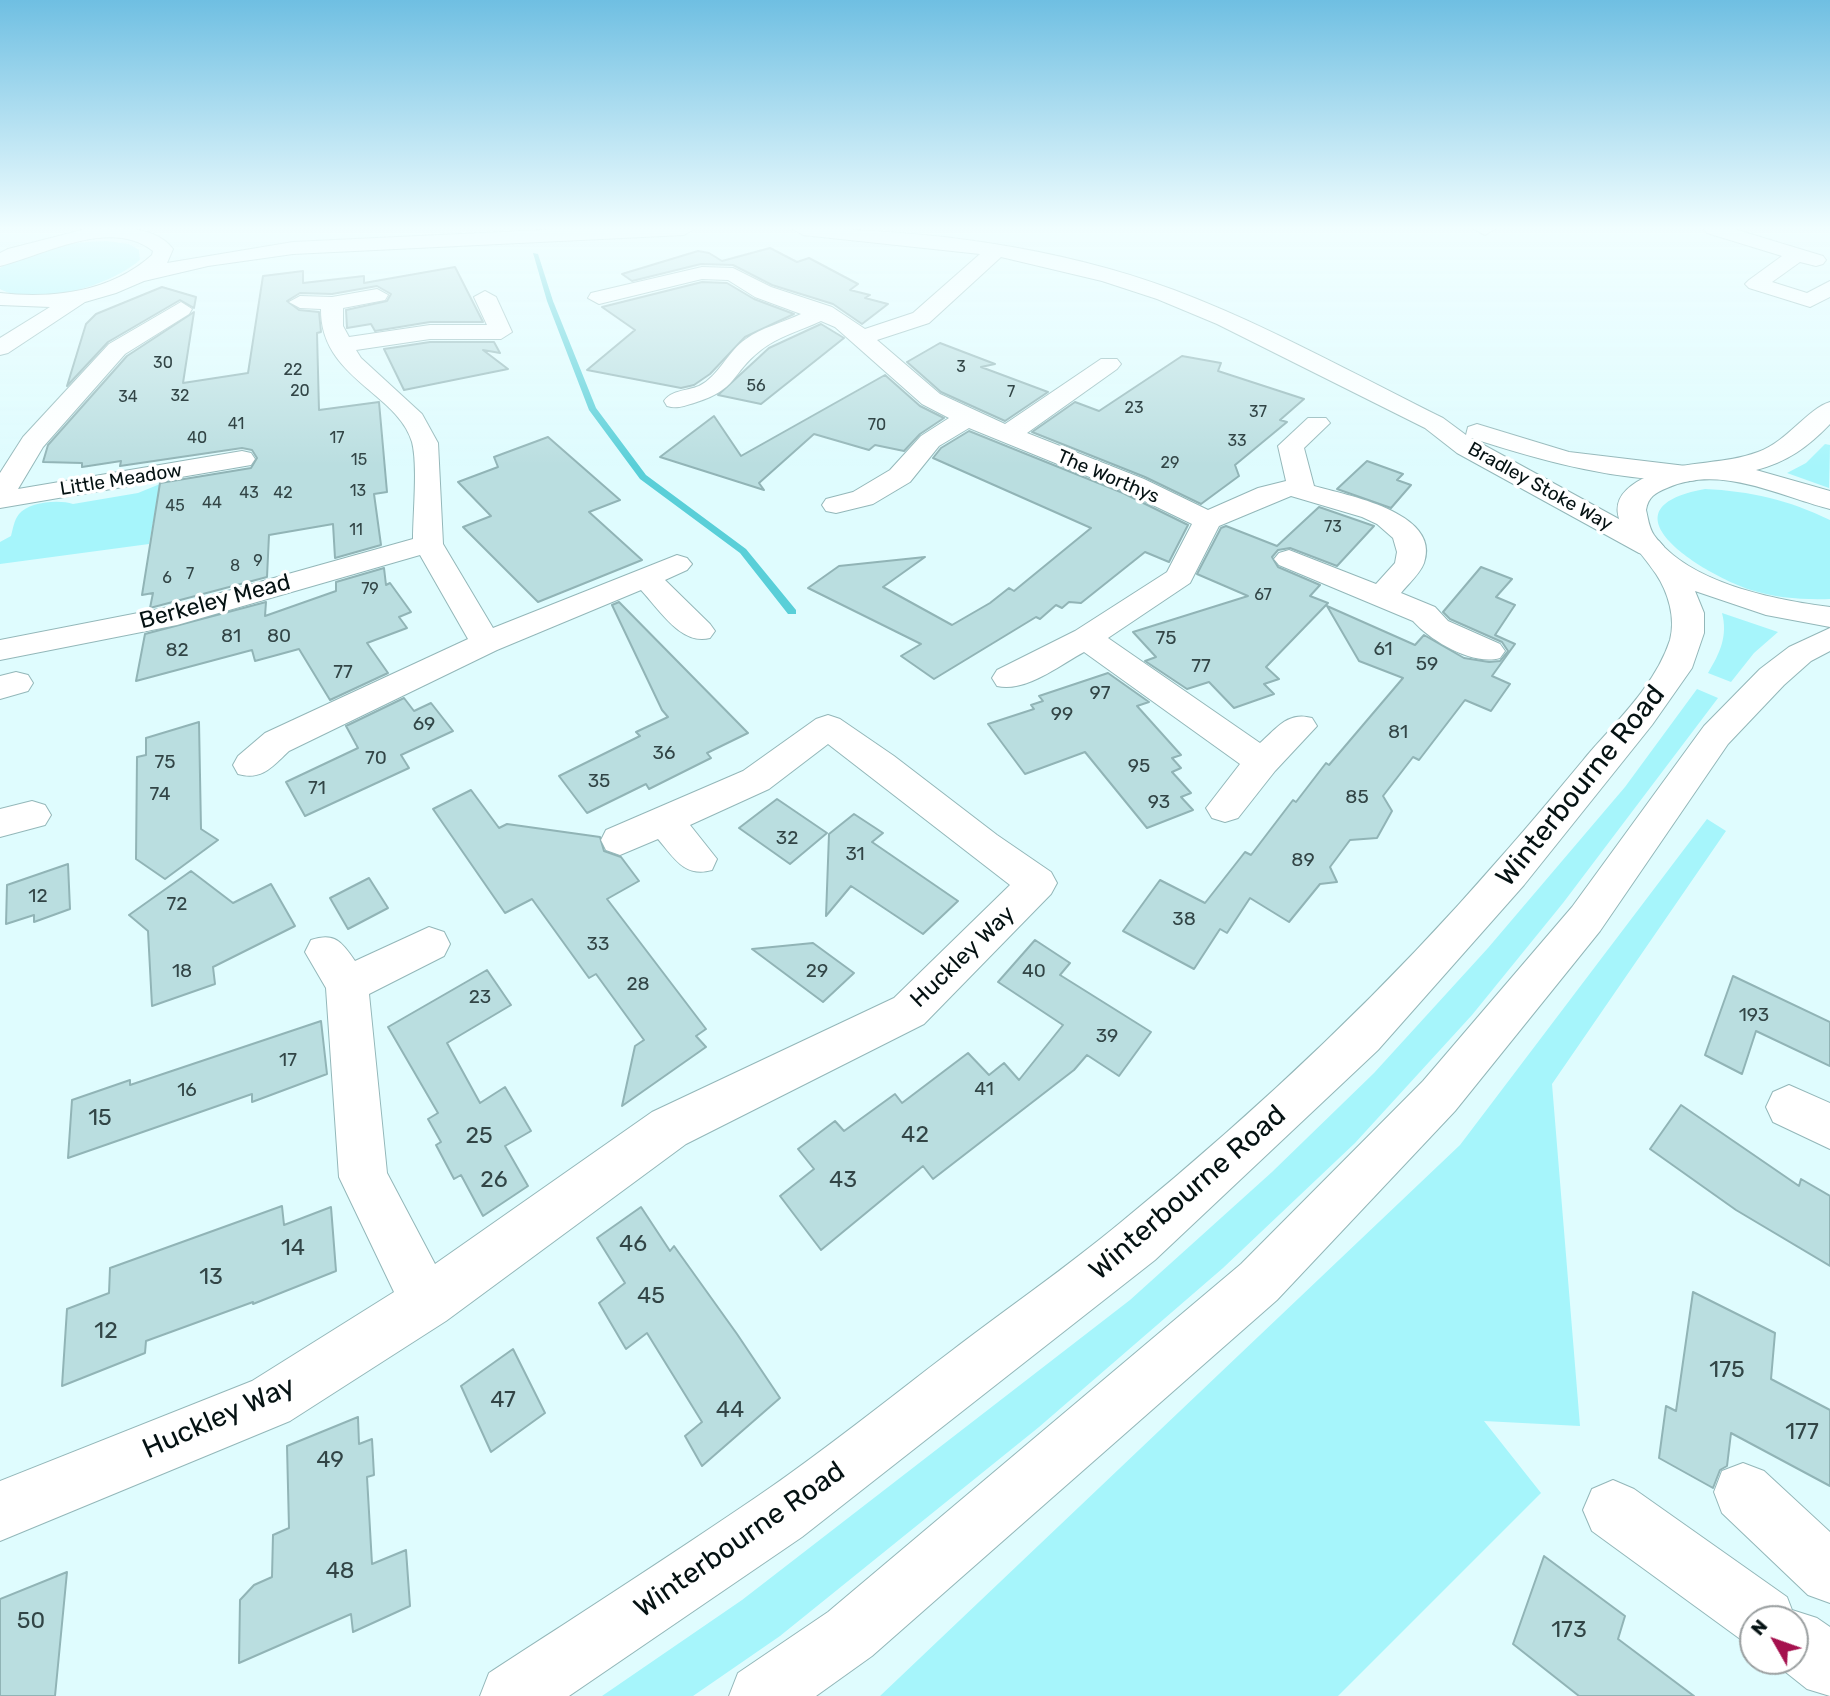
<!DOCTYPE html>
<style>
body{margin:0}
#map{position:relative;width:1830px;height:1696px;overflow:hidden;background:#dffcfe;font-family:Rubik,sans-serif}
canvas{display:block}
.north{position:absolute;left:1739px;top:1605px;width:70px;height:70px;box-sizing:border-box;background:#fff;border:2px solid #9ba0a1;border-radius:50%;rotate:310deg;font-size:19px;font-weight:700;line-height:28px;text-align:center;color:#051213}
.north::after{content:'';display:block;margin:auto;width:24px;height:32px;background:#a5114e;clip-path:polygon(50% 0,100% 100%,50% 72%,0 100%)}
</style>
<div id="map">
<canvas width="1830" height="1696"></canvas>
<div class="north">N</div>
</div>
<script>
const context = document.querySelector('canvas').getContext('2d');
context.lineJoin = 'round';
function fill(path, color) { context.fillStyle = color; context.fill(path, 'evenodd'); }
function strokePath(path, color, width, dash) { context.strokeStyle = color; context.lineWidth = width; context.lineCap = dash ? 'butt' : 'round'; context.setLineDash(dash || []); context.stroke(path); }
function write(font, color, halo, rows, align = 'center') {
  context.font = font + ' Rubik,sans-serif'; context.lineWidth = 7; context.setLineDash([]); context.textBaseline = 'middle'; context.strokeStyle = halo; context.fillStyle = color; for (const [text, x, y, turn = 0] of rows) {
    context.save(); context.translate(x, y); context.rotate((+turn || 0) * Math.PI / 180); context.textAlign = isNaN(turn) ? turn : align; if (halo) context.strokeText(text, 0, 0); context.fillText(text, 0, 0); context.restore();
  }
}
fill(new Path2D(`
 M107,241l22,3 10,6 1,10c-29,25 -104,49 -140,29v-21c32,-21 70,-26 107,-27z
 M1825,444l5,1 -1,43 -42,-15 19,-10z
 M160,484l-11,60 -149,20v-22l11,-6c2,-7 3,-16 8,-22 9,-12 40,-15 54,-10l65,-11z
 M1705,489c45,2 84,11 125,31v79c-26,1 -54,-1 -79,-9 -46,-15 -156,-81 -46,-101z
 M1722,613l56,19 -24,21 -23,29 -23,-9c12,-20 20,-37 14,-60z
 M1697,689l21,9 -155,205 -91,112 -117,128 -132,125 -184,159 -259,209 -87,60h-91l140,-96 388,-300 142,-128 102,-99 114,-125 137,-161z
 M1707,819l19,12 -174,253 28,342 -96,-5 57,72 -203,203h-458l580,-551z`), '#a6f5fb');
fill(new Path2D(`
 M533,253l5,1 15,47 43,107 50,67 100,74 50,61v4h-8l-48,-61 -100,-74 -51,-69 -42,-109z`), '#59cfd8');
const building = new Path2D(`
 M770,248l27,14 12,-4 49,26 -8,6 20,5 -5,3 23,6 -26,20 -29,-20 -61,-19 -39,-20 -32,-1 -69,17 -10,-7 76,-23 11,2 13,8z
 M455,267l28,55h-53l-55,9 -4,-7 -24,4 -1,-18 41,-9 4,-7 -14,-8 -45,8 -32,-1 -13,8 12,9 20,2 2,20 -4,1 2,77 60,-8 8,90 -13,2 7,51 -46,13 -2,-34 -64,11 -2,42 -117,31 3,-15 -11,2 18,-112 91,-15 6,-10 -5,-8 -10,-2 -122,18 1,-5 -39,6v-4l-39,-1 5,-17 79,-89 67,-44 -11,71 65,-10 15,-97 40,-5v12l61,-7v7z
 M702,282l25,1 27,16 40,15 -49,23 -35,37 -16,11 -13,3 -94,-18 48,-40 -33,-23z
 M162,287l34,10 -2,11 -14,-8 -72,42 -41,44 19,-62 10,-10z
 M821,324l23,14 -83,66 -43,-9 51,-47z
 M430,342h64l6,11 -17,-3 25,19 -104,21 -20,-41z
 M940,343l55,21 -14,3 67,25 -43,29 -64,-29 -34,-30z
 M1182,356l39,7 -3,8 86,28 -24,21 7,2 -52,43 4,11 -38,28 -56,-27 -113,-45 43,-30 24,9z
 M885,375l35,31 24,12 -24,16 -16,17 -29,-6 -6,5 -55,-16 -55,49 5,7 -104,-33 54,-41 27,40z
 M969,431l154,62 65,32 -19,37 -24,-10 -64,51 -12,-1 -7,6 -6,-3 -16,14 -4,-2 -102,62 -33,-23 20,-12 -113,-56 31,-22 86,-9 -42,30 69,38 38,-22 19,-15 5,3 77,-63 -158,-70 8,-10z
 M548,437l72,63 -31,12 53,48 -104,42 -75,-75 28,-11 -33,-34 40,-15 -4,-10z
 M1367,461l36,13 -6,6 14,5 -20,23 -54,-19z
 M1319,507l55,19 -37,40 -47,-18 -12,2 -6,7 6,10 42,18 -10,11 18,7 -62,64 13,12 -15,5 10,10 -40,14 -25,-26 -22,7 -42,-28 11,-4 -23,-25 115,-36 -51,-22 24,-46 5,-2 51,20z
 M1481,567l31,12 -16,18 19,8 -20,30 20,9 -23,32 18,8 -19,27 -26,-11 -46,60 -6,-3 -30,39 9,15 -15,27 -27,2 -20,27 7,15 -17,2 -31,38 -39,-24 -23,35 -7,-4 -26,40 -71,-38 37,-51 45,23 40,-51 6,3 42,-55 3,2 30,-39 3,2 74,-87 -44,-17 -32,-55 88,39 9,-10 40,23 25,4 11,-1 8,-10 -6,-9 -52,-23 -7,-7z
 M384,568l2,17 4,-2 21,29 -12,5 8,11 -40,15 21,30 -58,27 -31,-51 -44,12 -3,-11 -116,31 9,-47 121,-32 -1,14 71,-25v-9z
 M619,602l129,131 -41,20 4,5 -62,31 -3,-5 -59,29 -28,-37 81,-40 -4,-4 32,-15 -6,-7 -50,-105z
 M1108,673l41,29 -12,4 44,49 -9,3 9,10 -9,4 19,21 -10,4 12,13 -46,18 -62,-76 -60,22 -37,-50 46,-15 -3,-4 12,-4 -4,-5z
 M404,698l10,13 17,-8 22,28 -52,24 8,13 -104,48 -19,-34 72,-34 -12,-22z
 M199,722l2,107 17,11 -53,39 -29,-20 1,-102 9,-2v-17z
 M471,790l28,38 8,-4 93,13 4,14 17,6 18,24 -32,18 99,130 -10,7 10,11 -84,59 13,-60 9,-6 -48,-66 -7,4 -57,-79 -27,14 -72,-104z
 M777,799l50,34 -37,31 -51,-36z
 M854,814l29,19 -11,9 86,59 -35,33 -72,-48 -25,30 3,-82z
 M68,864l2,45 -36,13v-7l-28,9 1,-39z
 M191,871l42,32 38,-19 24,42 -82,41 2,17 -63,22 -4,-75 -19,-16z
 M369,878l19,30 -40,21 -18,-31z
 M1035,940l35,23 -10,12 91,57 -32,44 -32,-21 -13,15 -141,109 -10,-13 -102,84 -41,-54 34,-27 -16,-20 37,-28 9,10 51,-37 7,9 66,-50 21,22 15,-12 15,17 44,-55 -65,-43z
 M813,943l41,30 -31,29 -71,-53z
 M487,970l24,35 -64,38 33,60 25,-16 26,44 -26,15 23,40 -45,30 -22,-41 -7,4 -18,-34 5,-3 -13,-23 10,-6 -50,-86z
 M1733,976l97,46v44l-74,-35 -14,43 -37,-19z
 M321,1021l6,53 -75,28v-8l-184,64 4,-58 58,-20v5z
 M1681,1105l118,81 2,-7 29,17v70l-94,-56 -86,-61z
 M282,1206l2,19 47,-18 5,64 -83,33v-2l-107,39 -1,12 -83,33 5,-77 42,-16 1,-25z
 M641,1207l29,44 4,-5 63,88 43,64 -78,68 -17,-30 17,-14 -55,-89 -21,16 -27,-46 26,-20 -28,-45z
 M1693,1292l82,41 -4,46 59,31v76l-99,-53 -4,33 -7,4 -7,18 -54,-30 7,-52 10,5z
 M513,1349l32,64 -54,39 -30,-66z
 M358,1417l1,27 13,-5 2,36 -7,2 5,87 34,-14 4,56 -57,26 -2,-18 -112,49 1,-63 14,-15 18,-8 1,-42 16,-7 -2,-82z
 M1544,1556l81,60 -7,23 76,57h-115l-66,-52z
 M67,1572l-12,124h-55v-97z`);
fill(building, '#badee0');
strokePath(building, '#91b4b6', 2);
const minor = new Path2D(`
 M86,229c29,0 67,-6 87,20l-6,14 126,-21 272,-13h129l-10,6 -391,19 -85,12 -64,15 -28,12 -31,9 -77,51 -8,2v-17l50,-31 -50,-2v-12c53,6 111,-1 152,-38l1,-4c-42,-34 -109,4 -153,15v-13l8,-4z
 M793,229c125,-1 264,17 381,61 93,35 180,84 269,128l23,17 2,-8 9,-3 92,28 117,14 10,2 3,6 -3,6c-15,3 -29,1 -44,-1 -63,-5 -121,-22 -181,-41l188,103 5,6 -5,6 -10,3 -10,-3 -182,-100 -32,-25 -208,-104 -60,-25 -55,-18 -101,-24 -72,66 -52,17 63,54 65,30 96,-65h16l4,5 -4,5 -90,64 117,46 64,31 50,-22 28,-7 -8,-35 30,-28h18l4,5 -26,25 10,38c31,9 128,26 110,77 -4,11 -16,21 -23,30l34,14 13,14 52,23 5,7 -5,7c-27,8 -69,-17 -87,-37l-134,-56 -5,-6 5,-6 10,-3 87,34 19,-21 2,-11 -4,-14 -16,-14 -15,-7 -71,-21 -72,30 -29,57 -82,55 152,105c17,-15 28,-32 52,-25l5,8 -42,45 -37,47 -13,4 -13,-4 -6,-10 34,-44 -156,-112c-24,13 -59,41 -87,34l-5,-8 5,-8 78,-39 92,-59 25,-48 -68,-33 -155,-63 -30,18 -29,36 -37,22 -37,9 -10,-2 -4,-6 4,-6 27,-7 37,-22 31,-34 28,-18 -27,-14 -87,-77 -14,-6c-19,9 -44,16 -60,29 -31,24 -22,39 -67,53 -10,3 -17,6 -27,3l-3,-5c7,-11 23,-10 35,-15 20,-10 28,-34 47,-47 15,-11 38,-17 55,-25l-46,-17 -27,-17 -26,-1 -103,25 -11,-6 3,-5 111,-26 31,1 38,19 61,20 33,22 48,-16 67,-59 -177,-19z
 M1474,229h21l-10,6z
 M1704,229h30l89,27 3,4 -3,4 -7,2 -16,-4 -28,20 35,11 23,-12v16l-20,10 -61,-19 -4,-4 4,-4 33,-24 -75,-23z
 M377,289l11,6 -3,5 -42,8v18l6,11 81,-12h57l-13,-28 11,-6 11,6 16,35 -11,7h-71l-74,11 5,8 61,56 16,29 5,101 50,84 184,-73 10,3 5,6 -5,6 -22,10 45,44 5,7 -5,7c-29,8 -51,-29 -69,-48l-144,60 -208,101c-16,15 -27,30 -51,23l-5,-9 5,-9 27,-23 203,-94 -48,-84 -243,70 -177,35v-20l174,-34 239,-67c0,-25 5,-74 -1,-97 -14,-49 -92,-64 -91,-133l-21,-1 -11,-6 11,-6 32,1z
 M181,302l11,7 -3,5 -64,40 -82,93 -25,42 224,-38 9,2 4,6 -4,6 -251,43v-35l23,-36 86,-93z
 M16,672l12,3 5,8 -5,8 -28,8v-23z
 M828,715l12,4 54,37 103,79 54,37 6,11 -6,11 -127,130 -238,120 -240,177 -156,100 -290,120v-60l252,-100 142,-89 -55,-115 -13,-189 -21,-36 6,-12c24,-8 31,2 44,21l74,-34 15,5 6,12 -6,12 -75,38 18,179 48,91 217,-152 242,-114 116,-113 -182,-141 -59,45 -79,36 27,34 -5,11c-27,8 -38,-12 -54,-31l-38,16 -14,-5 -5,-10 5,-10 137,-59 73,-52z
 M32,801l13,4 6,10 -6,10 -45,12v-28z
 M1789,1085l41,18v46l-57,-27 -7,-15 7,-15z
 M1743,1463l21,8 66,61v71l-22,-8 -86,-82 -8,-21 8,-21z
 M1613,1480l21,9 153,108 5,13 25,8 13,9v69l-23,-7 -34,-27 22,-1v-42h-42v26l-10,-4 -151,-110 -9,-21 9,-21z`);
const major = new Path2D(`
 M1830,402v22c-22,23 -43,38 -74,46l74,21v18c-52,-13 -109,-45 -163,-21 -12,5 -19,9 -21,22 2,8 3,18 8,25 34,48 121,65 176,72v20l-64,-12 -71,-24 9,22v20l-12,35 -40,57 -128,160 -146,165 -223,210 -353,277 -233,159h-89l9,-23c89,-58 178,-115 266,-175 68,-46 133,-99 199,-149 55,-42 113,-82 166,-126 136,-111 265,-232 380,-365 31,-35 60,-70 90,-106 30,-34 66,-69 80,-112 6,-22 -2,-48 -14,-66 -23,-35 -72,-72 -3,-100 35,-14 70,-9 105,-22 30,-11 49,-43 72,-50z
 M1830,628v23l-19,10 -27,24 -56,59 -128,187 -145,180 -178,189 -405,356 -56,40h-87l9,-23 90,-61 413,-348 182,-183 149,-174 132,-181 56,-57 29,-22z`);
strokePath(minor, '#93b7b9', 2);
strokePath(major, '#93b7b9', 2);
fill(minor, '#fff');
fill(major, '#fff');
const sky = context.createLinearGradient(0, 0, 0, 466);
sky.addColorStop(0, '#6fbfe2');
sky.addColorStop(0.49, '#f1feff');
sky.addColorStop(1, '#f1feff00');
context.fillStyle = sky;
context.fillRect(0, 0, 1830, 466);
write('16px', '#324546', null, [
 ["30",163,363],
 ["3",961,367],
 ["22",293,370],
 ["56",756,386],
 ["20",300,391],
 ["7",1011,392],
 ["32",180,396],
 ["34",128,397],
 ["23",1134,408],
 ["37",1258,412],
 ["41",236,424],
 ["70",877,425],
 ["40",197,438],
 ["17",337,438],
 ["33",1237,441],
 ["15",359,460],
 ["29",1170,463],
 ["13",358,491],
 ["43",249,493],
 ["42",283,493],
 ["44",212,503],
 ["45",175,506],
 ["73",1333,527],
 ["11",356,530],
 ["9",258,561],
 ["8",235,566],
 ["7",190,574],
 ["6",167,578],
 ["79",370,589],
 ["67",1263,595]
]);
write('19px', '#051213', '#fff', [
 ["The Worthys",1108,477,23],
 ["Little Meadow",121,480,-9],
 ["Bradley Stoke Way",1540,487,29]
]);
write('19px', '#324546', null, [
 ["81",231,637],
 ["80",279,637],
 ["75",1166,639],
 ["61",1383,650],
 ["82",177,651],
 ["59",1427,665],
 ["77",1201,667],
 ["77",343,673],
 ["97",1100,694],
 ["99",1062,715],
 ["69",424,725],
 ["81",1398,733],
 ["36",664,754],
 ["70",376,759],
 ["75",165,763],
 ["95",1139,767],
 ["35",599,782],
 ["71",317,789],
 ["74",160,795],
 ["85",1357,798],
 ["93",1159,803],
 ["32",787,839],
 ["31",855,855],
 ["89",1303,861],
 ["12",38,897],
 ["72",177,905],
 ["38",1184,920],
 ["33",598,945],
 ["18",182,972],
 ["29",817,972],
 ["40",1034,972],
 ["28",638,985],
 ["23",480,998],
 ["193",1754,1016],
 ["39",1107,1037],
 ["17",288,1061],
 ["41",984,1090],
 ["16",187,1091]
]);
write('23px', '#051213', '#fff', [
 ["Berkeley Mead",215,602,-15],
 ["Huckley Way",963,957,-44]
]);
write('23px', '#324546', null, [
 ["15",100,1118],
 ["42",915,1135],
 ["25",479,1136],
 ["26",494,1180],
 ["43",843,1180],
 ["46",633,1244],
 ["14",293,1248],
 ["13",211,1277],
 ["45",651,1296],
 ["12",106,1331],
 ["175",1727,1370],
 ["47",503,1400],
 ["44",730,1410],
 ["177",1802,1432],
 ["49",330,1460],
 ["48",340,1571],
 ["50",31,1621],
 ["173",1569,1630]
]);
write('28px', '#051213', '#fff', [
 ["Winterbourne Road",1581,786,-51],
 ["Winterbourne Road",1188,1193,-41],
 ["Huckley Way",219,1418,-24],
 ["Winterbourne Road",740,1540,-35]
]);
</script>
